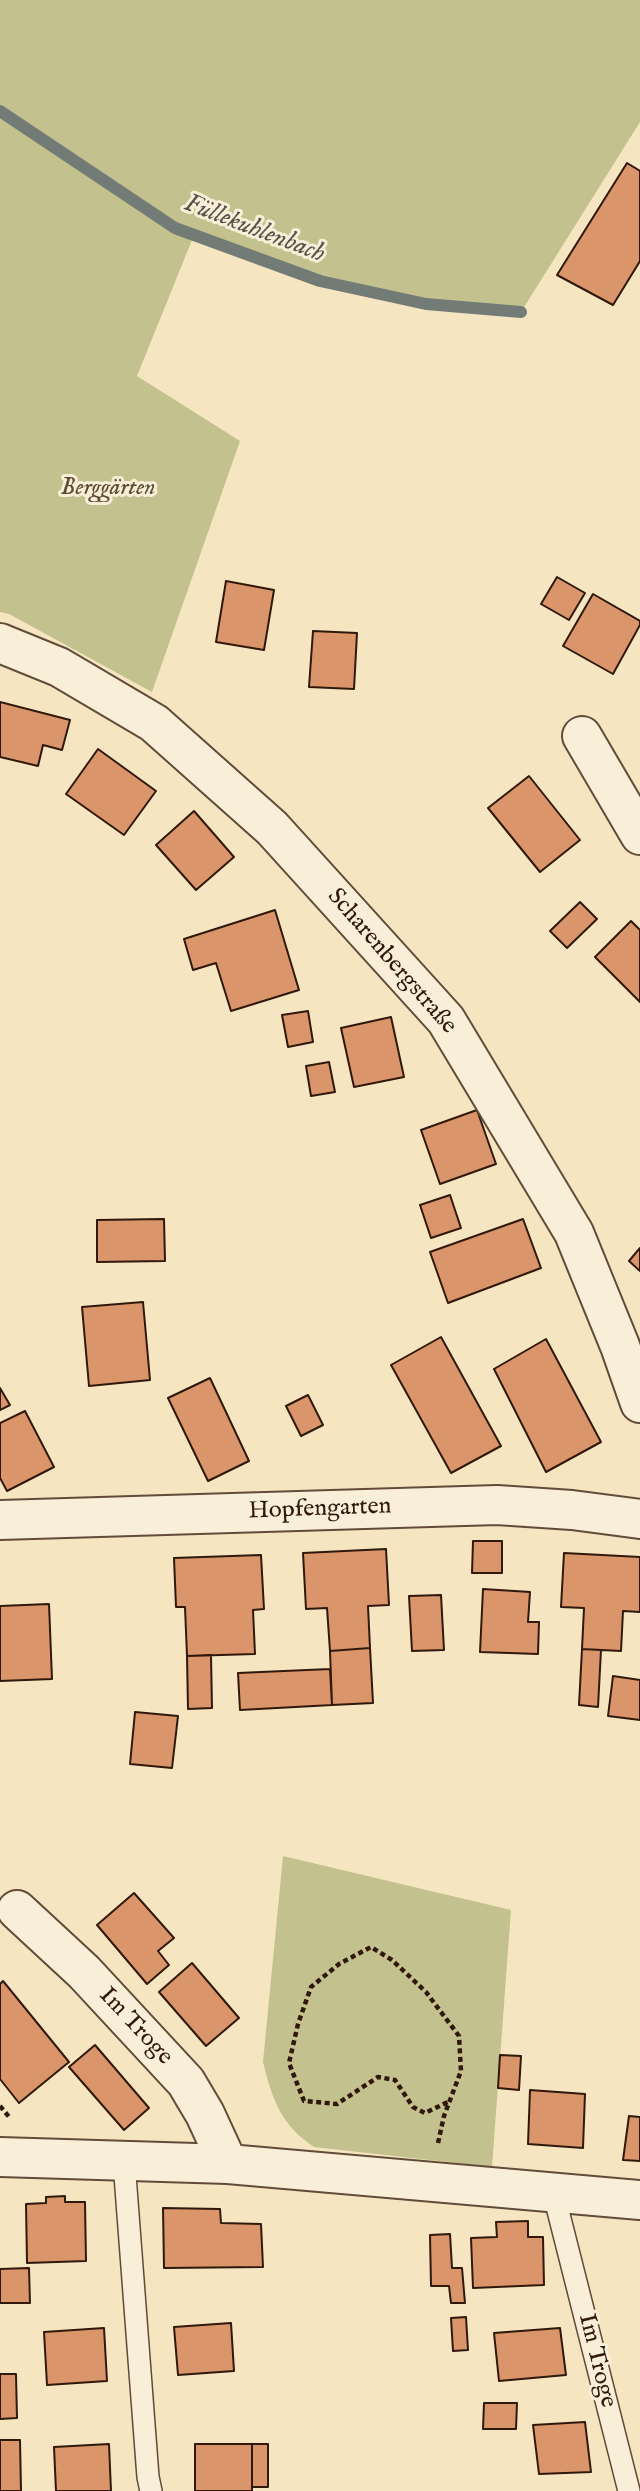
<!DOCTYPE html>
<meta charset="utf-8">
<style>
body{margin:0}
canvas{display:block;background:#f6e5c1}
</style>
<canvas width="640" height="2491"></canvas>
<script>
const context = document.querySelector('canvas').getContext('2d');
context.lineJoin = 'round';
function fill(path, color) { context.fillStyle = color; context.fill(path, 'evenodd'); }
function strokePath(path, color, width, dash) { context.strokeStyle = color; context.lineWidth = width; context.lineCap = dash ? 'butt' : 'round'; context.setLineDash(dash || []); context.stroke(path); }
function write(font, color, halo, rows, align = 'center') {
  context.font = font + ' "IM FELL English",serif'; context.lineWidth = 6; context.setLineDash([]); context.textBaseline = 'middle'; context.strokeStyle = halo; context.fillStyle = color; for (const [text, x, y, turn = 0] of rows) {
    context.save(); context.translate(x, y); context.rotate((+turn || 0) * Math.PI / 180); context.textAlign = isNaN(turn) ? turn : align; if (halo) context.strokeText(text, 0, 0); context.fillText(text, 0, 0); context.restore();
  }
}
fill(new Path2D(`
 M0,0h640v122l-119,190 -95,-8 -106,-23 -126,-46 -57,141 103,65 -88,251 -143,-78 -9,-2z
 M283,1856l228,54 -19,257 -178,-20c-33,-22 -42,-48 -51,-85z`), '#c3c28e');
strokePath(new Path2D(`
 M0,111l175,117 145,53 106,23 95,8`), '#737b76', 12);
const building = new Path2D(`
 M627,163l13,8v90l-27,44 -56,-30z
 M557,577l28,16 -16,27 -28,-16z
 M226,581l48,9 -10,60 -48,-8z
 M593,594l47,27v4l-27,49 -50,-28z
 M313,631l44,2 -3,56 -45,-2z
 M0,702l70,18 -8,30 -19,-5 -5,21 -38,-9z
 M98,749l58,42 -32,44 -58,-41z
 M529,776l51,64 -40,32 -52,-64z
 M194,811l40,46 -38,33 -40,-45z
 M580,902l17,17 -30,29 -17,-17z
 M275,910l24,80 -68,21 -15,-48 -23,7 -9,-31z
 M631,921l9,9v72l-45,-45z
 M308,1011l5,31 -25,5 -6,-32z
 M391,1017l13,60 -50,10 -13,-59z
 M329,1062l6,30 -24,4 -5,-30z
 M477,1110l19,54 -56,20 -19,-54z
 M450,1195l11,33 -30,10 -11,-33z
 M164,1219l1,42 -68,1v-42z
 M523,1219l18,49 -93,35 -18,-51z
 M640,1248v23l-11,-10z
 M143,1302l7,78 -61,6 -7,-79z
 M441,1337l60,109 -50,27 -60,-108z
 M546,1339l55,103 -55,30 -52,-103z
 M210,1378l39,83 -41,20 -40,-83z
 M0,1388l10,17 -10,5z
 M308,1395l15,30 -22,11 -15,-30z
 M25,1411l29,56 -47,24 -7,-13v-55z
 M473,1541h29v32h-30z
 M386,1549l3,56 -21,1 2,42 -40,3 -3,-43 -21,1 -3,-56z
 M564,1553l76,4v55l-17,-1 -2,40 -39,-2 2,-41 -23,-1z
 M261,1555l3,54 -11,1 2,44 -68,2 -2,-49h-9l-2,-49z
 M483,1589l47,3 -2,30h11l-1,32 -58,-2z
 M441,1595l3,55 -32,1 -3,-55z
 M49,1604l3,75 -52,2v-75z
 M370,1648l3,55 -41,2 -2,-54z
 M582,1649l19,1 -3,57 -19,-2z
 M211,1655l1,53 -24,1 -1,-53z
 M330,1669l2,36 -92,5 -2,-37z
 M613,1676l27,4v40l-32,-4z
 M135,1712l43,4 -6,52 -42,-4z
 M134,1893l40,45 -16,13 11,14 -22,19 -50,-59z
 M192,1963l47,55 -33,28 -47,-54z
 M3,1981l66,81 -50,41 -19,-24v-95z
 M95,2045l54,63 -25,22 -55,-63z
 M500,2055l21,1 -2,34 -21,-2z
 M530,2090l55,4 -2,54 -55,-4z
 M629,2116l11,1v44l-17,-1z
 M65,2196v6h20l1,59 -59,2 -1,-59 20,-1v-6z
 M163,2208l57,1 1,14 40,1 2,43 -99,1z
 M528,2221v16h15l1,48 -71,3 -2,-50 26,-1 -1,-15z
 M450,2234l2,34h10l3,35h-14l-2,-17h-18l-1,-51z
 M29,2268l1,35h-30v-34z
 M466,2317l2,33 -15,1 -2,-33z
 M231,2323l3,48 -56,4 -4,-48z
 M104,2328l3,53 -60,4 -3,-53z
 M560,2328l6,47 -67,6 -5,-48z
 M0,2374h16l1,44 -17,1z
 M484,2403h33l-1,26h-33z
 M585,2422l6,50 -52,2 -6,-49z
 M0,2440h20l1,51h-21z
 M109,2444l2,47h-55l-2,-44z
 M195,2444h57v47h-57z
 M252,2444h16v43h-16z`);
fill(building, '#da966a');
strokePath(building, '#30180c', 2);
const service = new Path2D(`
 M124,2162l24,315 3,14
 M553,2191l76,300`);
const minor = new Path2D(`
 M0,643l59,24 95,56 118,105 174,192 128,213 46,113 20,57
 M582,736l58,99
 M0,1520l497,-15 75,5 68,9
 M17,1910l67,62 102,110 19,32 23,50
 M0,2157l228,7 412,36`);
strokePath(service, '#624b39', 24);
strokePath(minor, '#624b39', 42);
strokePath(new Path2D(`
 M0,2106l10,12
 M438,2143l6,-27 17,-45 -2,-35 -33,-44 -34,-32 -21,-13 -32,17 -28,23 -13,37 -9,39 15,38 33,3 41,-27 17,3 18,27 12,6 25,-12`), '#30180c', 4.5, [5, 3.5]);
strokePath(service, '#f9eed7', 21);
strokePath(minor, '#f9eed7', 38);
write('italic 24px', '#5c4b33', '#f9eed7', [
 ["Berggärten",108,489]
]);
write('24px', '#30180c', '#f9eed7', [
 ["Scharenbergstraße",391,962,49],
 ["Hopfengarten",320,1510,-2],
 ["Im Troge",135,2027,47],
 ["Im Troge",596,2361,76]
]);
write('italic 26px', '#57524a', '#f9eed7', [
 ["Füllekuhlenbach",254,230,21]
]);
</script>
